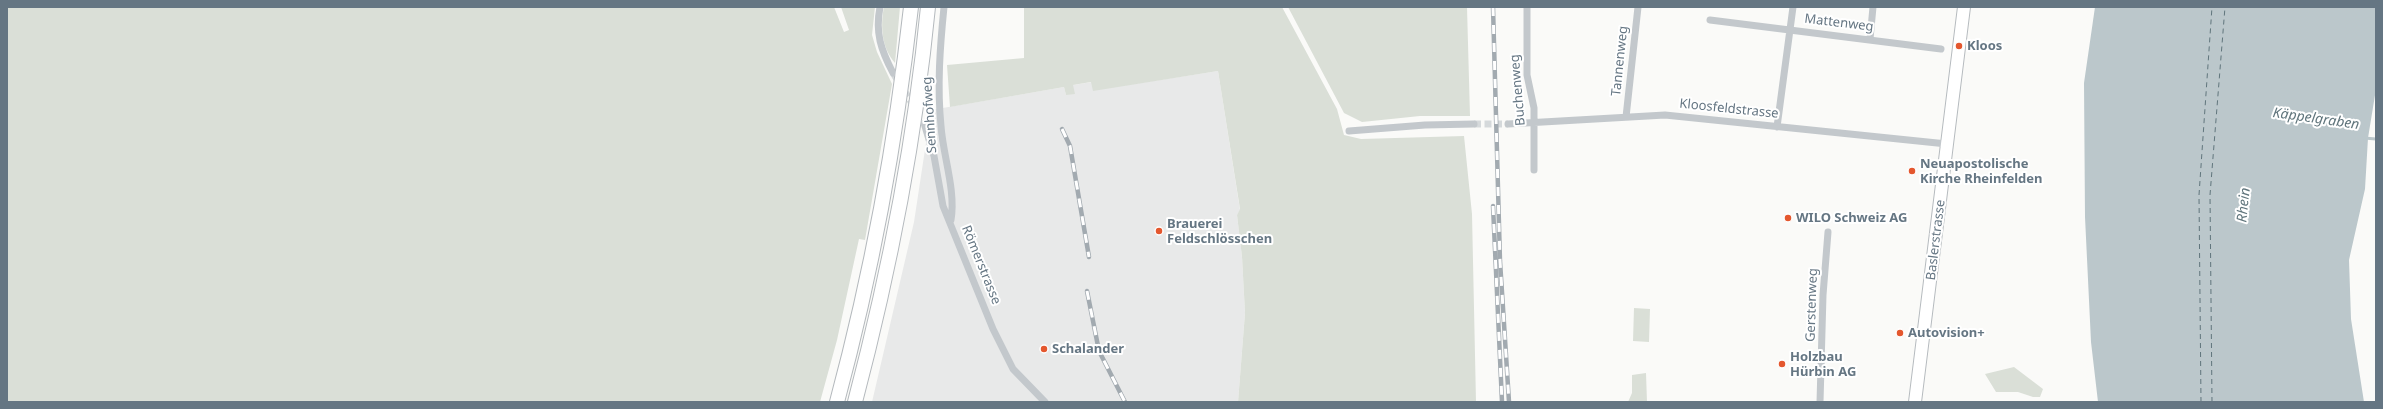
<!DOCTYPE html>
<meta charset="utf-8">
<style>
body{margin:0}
#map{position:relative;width:2383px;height:409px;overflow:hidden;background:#fafaf8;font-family:"Noto Sans",sans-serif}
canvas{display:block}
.frame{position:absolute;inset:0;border:8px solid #657683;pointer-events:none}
</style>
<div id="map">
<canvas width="2383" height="409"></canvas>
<div class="frame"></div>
</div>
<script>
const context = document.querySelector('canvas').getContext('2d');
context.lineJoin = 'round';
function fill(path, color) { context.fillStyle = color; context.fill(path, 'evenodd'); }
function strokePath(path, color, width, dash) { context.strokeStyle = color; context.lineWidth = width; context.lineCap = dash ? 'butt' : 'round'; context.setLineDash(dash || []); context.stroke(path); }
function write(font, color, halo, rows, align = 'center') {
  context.font = font + ' "Noto Sans",sans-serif'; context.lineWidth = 4; context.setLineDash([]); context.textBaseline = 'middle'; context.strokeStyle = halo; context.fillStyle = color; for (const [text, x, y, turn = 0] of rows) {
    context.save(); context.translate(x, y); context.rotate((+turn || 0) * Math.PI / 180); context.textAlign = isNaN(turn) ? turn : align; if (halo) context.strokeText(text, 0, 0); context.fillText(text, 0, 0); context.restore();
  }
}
fill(new Path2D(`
 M1218,71l22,139 -3,5 5,42 3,56 -7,89h-366l42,-180 17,-112 133,-23 2,8 7,-10 19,-3 2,8z`), '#e8e9e9');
fill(new Path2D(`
 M7,7h827l10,25 5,-2 -8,-23h34l-3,28 5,17 15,32 -27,156 -6,-1 -22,101 -17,62h-813z
 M884,7h16l-5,56c-13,-15 -15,-36 -11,-56z
 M1024,7h258l55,102 7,26 17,4 103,-3 8,78 4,188h-238l7,-89 -3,-56 -5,-42 3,-6 -22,-138 -125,20 -2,-9 -18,3 2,9 -9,1 -2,-8 -114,20 -3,-42 77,-7z
 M1288,7h179l3,109h-50l-58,6 -18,-9z
 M1634,308l16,1 -1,33 -16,-1z
 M2014,367l29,22 -3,8h-7l-15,-5h-22l-11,-18z
 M1646,373l1,29h-19l4,-9v-18z`), '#dadfd7');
fill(new Path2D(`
 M2095,7h281v82l-8,49 -3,51 -16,71 2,59 13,83h-266l-7,-60 -6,-125 -1,-134z`), '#bbc7cb');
strokePath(new Path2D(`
 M2364,138l12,1`), '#bbc7cb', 3);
strokePath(new Path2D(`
 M2201,402l-2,-207 13,-188
 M2212,402l-2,-207 15,-188`), '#60757c', 1, [5, 4]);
strokePath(new Path2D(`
 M893,73l22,35
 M1474,124h34`), '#d5d9db', 7, [7, 3.5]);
const primary = new Path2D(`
 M1915,402l49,-395`);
const highway = new Path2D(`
 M837,402c35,-130 59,-261 74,-395
 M855,402c34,-129 60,-262 73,-395`);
strokePath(primary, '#b5babe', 14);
strokePath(highway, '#b4b9bd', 16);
strokePath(new Path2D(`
 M880,7c-5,26 1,43 13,66
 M944,7c-4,40 -7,79 -3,119 2,30 15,64 10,94
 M1527,7v68l7,33v62
 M1710,20l231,29
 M1870,39l3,-32
 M1626,117l12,-110
 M924,123l10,33 9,50 50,123 20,40 32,33
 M1508,124l157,-9 282,29
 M1777,127l16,-120
 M1349,131l76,-6 49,-1
 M1820,402l3,-107 5,-63`), '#c3c8cc', 7);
strokePath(primary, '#fff', 12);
strokePath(highway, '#fff', 14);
const rail = new Path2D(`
 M1493,7l7,254 9,141
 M1062,129l8,17 19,111
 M1493,206l9,196
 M1087,291l12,60 26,51`);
strokePath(rail, '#a2aab0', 4.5);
strokePath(rail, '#fff', 3, [9]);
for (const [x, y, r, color] of [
 [1959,46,4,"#e4572e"],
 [1912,171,4,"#e4572e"],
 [1788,218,4,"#e4572e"],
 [1159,231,4,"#e4572e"],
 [1900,333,4,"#e4572e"],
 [1044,349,4,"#e4572e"],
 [1782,364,4,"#e4572e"]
]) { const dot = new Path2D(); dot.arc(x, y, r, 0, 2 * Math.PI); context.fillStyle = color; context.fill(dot); strokePath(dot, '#fff', 1.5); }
write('13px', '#657683', '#fff', [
 ["Mattenweg",1839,23,7],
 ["Tannenweg",1620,61,-84],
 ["Buchenweg",1518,90,-95],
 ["Kloosfeldstrasse",1729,109,6],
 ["Sennhofweg",930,115,-94],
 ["Baslerstrasse",1936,240,-83],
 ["Römerstrasse",981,265,68],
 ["Gerstenweg",1812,305,-88]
]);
write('bold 13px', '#657683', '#fff', [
 ["Kloos",1967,46],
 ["Neuapostolische",1920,164],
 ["Kirche Rheinfelden",1920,179],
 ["WILO Schweiz AG",1796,218],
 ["Brauerei",1167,224],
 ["Feldschlösschen",1167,239],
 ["Autovision+",1908,333],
 ["Schalander",1052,349],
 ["Holzbau",1790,357],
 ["Hürbin AG",1790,372]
], 'left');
write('italic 14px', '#60757c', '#fff', [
 ["Käppelgraben",2316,119,8],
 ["Rhein",2244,205,-84]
]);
</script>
